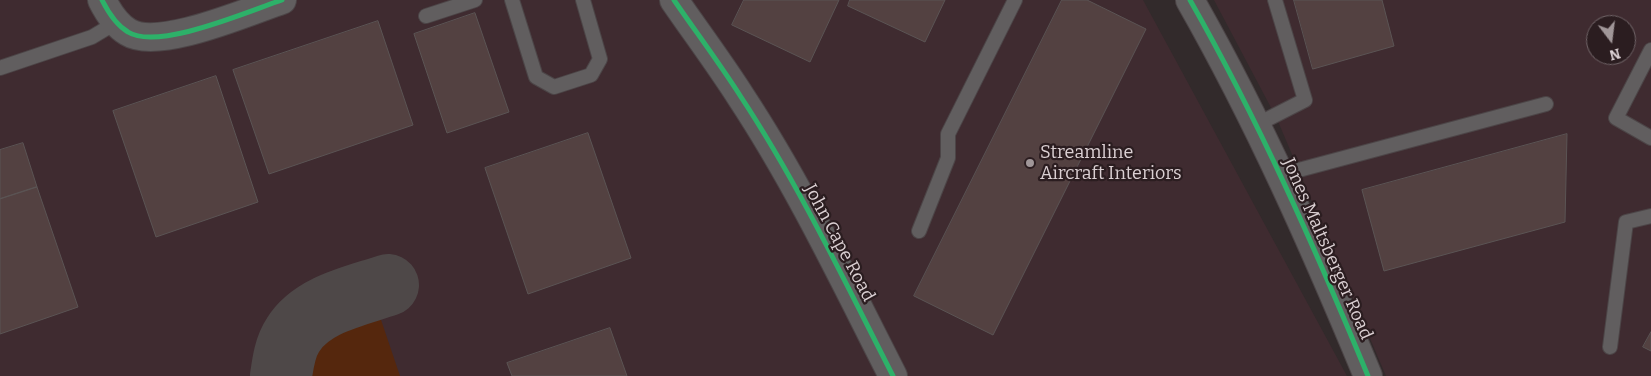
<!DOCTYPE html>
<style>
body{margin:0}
#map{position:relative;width:1651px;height:376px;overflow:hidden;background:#322a2b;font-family:Bitter,serif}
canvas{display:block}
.north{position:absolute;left:1586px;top:15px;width:50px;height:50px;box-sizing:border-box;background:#2b1d20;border:1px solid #716568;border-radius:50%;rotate:165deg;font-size:14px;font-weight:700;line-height:20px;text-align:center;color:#dbd0d3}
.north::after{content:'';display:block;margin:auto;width:18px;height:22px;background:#a09698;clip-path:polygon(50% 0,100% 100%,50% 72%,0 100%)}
</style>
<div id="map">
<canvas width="1651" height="376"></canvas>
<div class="north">N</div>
</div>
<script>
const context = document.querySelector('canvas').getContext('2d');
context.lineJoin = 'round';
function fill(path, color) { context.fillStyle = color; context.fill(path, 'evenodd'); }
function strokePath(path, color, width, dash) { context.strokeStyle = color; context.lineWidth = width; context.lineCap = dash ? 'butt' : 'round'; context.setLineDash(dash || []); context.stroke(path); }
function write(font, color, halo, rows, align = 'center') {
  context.font = font + ' Bitter,serif'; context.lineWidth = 4.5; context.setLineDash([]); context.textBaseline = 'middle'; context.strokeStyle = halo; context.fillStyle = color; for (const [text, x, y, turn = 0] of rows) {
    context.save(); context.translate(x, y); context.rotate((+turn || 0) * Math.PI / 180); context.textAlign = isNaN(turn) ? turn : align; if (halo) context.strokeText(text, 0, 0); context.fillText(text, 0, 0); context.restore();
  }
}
fill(new Path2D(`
 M0,0h1143l204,376h-1347z
 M1214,0h437v376h-265l-109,-257zM1596,25h30v30h-30z`), '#3f2b30');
fill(new Path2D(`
 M378,311l22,65h-95c0,-7 0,-16 2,-23 8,-28 47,-36 71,-42z`), '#55270d');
strokePath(new Path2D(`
 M281,376c2,-14 4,-29 12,-41 19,-31 63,-39 95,-50`), '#4e4848', 62);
const building = new Path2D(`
 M744,0h95l-29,62 -78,-37z
 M850,0h95l-20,42 -77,-36z
 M1062,0h25l59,29 -153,306 -79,-39z
 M1294,0h88l12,46 -81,23z
 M475,13l34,99 -62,21 -33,-99z
 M378,21l35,104 -144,49 -36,-104z
 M216,76l42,126 -102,35 -43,-126z
 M588,133l43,125 -103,36 -43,-126z
 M1567,134l-2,88 -181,49 -22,-81z
 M23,143l14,44 -37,12v-49z
 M37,187l41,120 -78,27v-135z
 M610,328l17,48h-115l-5,-13z
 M1651,332v19l-8,-4z`);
fill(building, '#534141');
strokePath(building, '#5b5454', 1);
const service = new Path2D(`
 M512,0l24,77 18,10 37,-12 9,-16 -17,-59
 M426,16l49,-16
 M1651,50l-35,68 35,20
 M0,68l92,-31 25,-15
 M1256,125l49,-25 -30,-100
 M1280,175l266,-71
 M919,231l29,-73v-24l67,-134
 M1610,347l16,-125 25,-6`);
const minor = new Path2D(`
 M102,0c6,12 14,25 26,32 30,19 121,-21 154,-32
 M674,0c22,32 46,64 67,97 58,88 104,185 152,279`);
const tertiary = new Path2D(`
 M1190,0c69,121 125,248 178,376`);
strokePath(service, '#4c4547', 16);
strokePath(minor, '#4c4547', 30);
strokePath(tertiary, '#4c4547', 30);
strokePath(service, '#615e5f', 14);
strokePath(minor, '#615e5f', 28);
strokePath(tertiary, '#615e5f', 28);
strokePath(new Path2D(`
 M102,0c6,12 14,25 26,32 30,19 121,-21 154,-32
 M674,0c22,32 46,64 67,97 58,88 104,185 152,279
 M1190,0c69,121 125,248 178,376`), '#2db169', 5);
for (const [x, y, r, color] of [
 [1030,163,5,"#a09698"]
]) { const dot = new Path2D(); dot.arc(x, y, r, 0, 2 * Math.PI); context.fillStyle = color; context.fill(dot); strokePath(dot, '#2b1d20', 2); }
write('18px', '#dbd0d3', '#2b1d20', [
 ["Streamline",1040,153],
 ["Aircraft Interiors",1040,174]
], 'left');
write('18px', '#dbd0d3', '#2b1d20', [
 ["John Cape Road",839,243,62],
 ["Jones Maltsberger Road",1327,249,66]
]);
</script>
